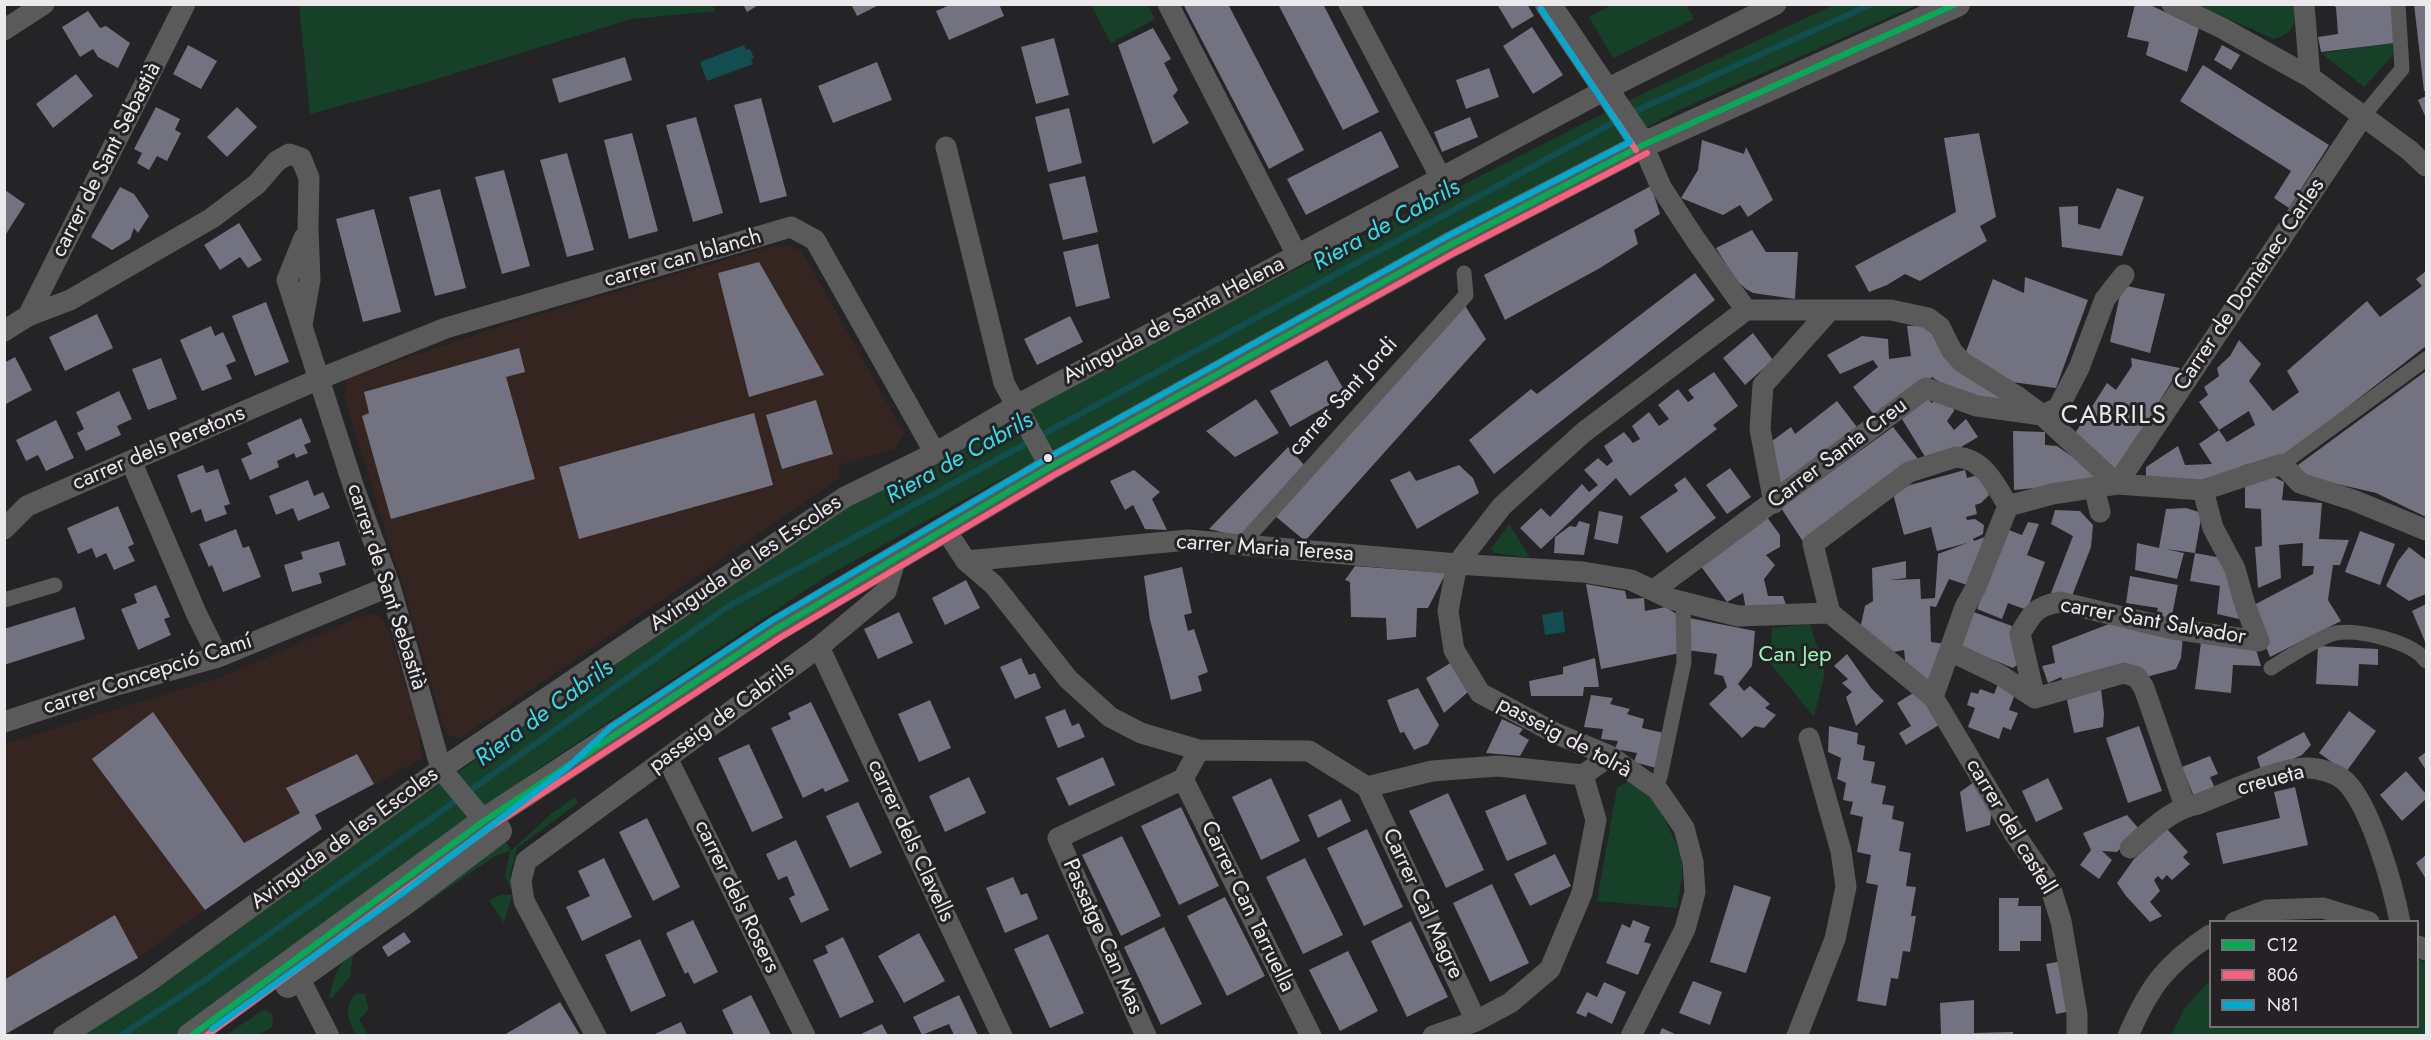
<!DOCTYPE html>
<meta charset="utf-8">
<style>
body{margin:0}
#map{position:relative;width:2431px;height:1040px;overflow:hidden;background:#242325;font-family:Jost,sans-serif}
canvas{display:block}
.frame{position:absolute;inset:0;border:6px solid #ece9ec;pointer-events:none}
.legend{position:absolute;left:2209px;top:920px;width:210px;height:108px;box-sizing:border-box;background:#252226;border:2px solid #757275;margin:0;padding:8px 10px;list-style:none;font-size:18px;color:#ece9ec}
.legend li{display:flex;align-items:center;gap:12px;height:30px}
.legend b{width:30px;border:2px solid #757275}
</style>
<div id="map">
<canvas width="2431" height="1040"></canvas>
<div class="frame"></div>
<ul class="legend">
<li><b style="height:8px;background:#06aa56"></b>C12</li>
<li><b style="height:8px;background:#f8607d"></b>806</li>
<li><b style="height:8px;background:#00a9ce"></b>N81</li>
</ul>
</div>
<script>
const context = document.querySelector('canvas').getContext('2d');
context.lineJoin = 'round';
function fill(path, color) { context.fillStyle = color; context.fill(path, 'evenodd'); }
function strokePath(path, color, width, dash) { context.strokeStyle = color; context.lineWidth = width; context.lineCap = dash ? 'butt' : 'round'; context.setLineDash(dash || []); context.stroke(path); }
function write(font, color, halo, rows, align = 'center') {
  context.font = font + ' Jost,sans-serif'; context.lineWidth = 6; context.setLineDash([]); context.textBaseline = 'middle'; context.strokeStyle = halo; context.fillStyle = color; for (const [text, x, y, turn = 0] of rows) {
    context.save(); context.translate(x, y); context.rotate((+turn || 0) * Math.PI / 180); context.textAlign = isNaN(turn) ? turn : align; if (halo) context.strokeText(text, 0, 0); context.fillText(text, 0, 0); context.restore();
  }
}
fill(new Path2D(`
 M787,245l15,6 102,182 -9,16 -59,17 4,12 -379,260 -12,-2 -6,-10 -41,-143 -56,-180 1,-25 163,-55 260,-76z
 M371,614l10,3 6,11 30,88 5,43 -107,57 -1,2 7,9 -183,131 -133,78 -1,-292 217,-67 139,-60z`), '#352520');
fill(new Path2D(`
 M712,5l4,6 -85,8 -207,64 -114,31 -11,-109z
 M1091,5h57l7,14 -44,24z
 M1686,5l8,14 -81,39 -24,-41 22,-12z
 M1834,5h83l-236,104 -362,194 -492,273 -295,197 -355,262 -106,1 784,-535 158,-88 317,-161 316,-160z
 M2198,5h98c1,19 -4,29 -22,34z
 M2393,43v12l-29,32 -43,-34z
 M1509,524l21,34 -35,-5 -4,-4z
 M1810,624l15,48 -11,45 -44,-54 2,-35z
 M1629,781l26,18 27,57v23l-5,29 -80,-7 20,-113z
 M575,797l3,6 -61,45 -7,28 3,13 -3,-1 -5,-12 5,-25 -15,5 -133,92 -9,8 -3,21 -18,21h-3l6,-23 14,-24 154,-115 8,15 40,-37z
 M501,895h11l-8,28 -15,-23z
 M2418,958l7,6 1,71h-255l13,-26 26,-29v46h208z
 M357,992l2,2 5,-1 5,16 -10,11 9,15h-12c-9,-17 -13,-27 1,-43z
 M263,1010l5,1 5,4 -1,12 -13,8 -15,-1 -18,1z`), '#164128');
fill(new Path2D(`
 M744,45l2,5 4,-1 4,9 -3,1 2,5 -46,17 -7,-19z
 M1563,611l2,21 -20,3 -3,-20z`), '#124d50');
strokePath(new Path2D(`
 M1629,114l243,-110
 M120,1036l85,-56 522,-373 893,-488`), '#124d50', 6);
fill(new Path2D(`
 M743,4h17l-13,8z
 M851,4h30l-24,12z
 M952,4h47l5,12 -55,24 -13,-29z
 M1183,4h45l76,146 -35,19z
 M1278,4h45l56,108 -36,18z
 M1497,4h30l7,12 -22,13z
 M2135,4h13l51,24 -12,44 -41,-17 3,-13 -22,-5z
 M2329,4h63l2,39 -73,9 -3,-15 20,-3 -2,-27z
 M2414,4h12v87h-2z
 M88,11l12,17 6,-2 24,17 -12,25 -20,-11 -5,-8 -13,8 -18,-30z
 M1532,27l31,48 -30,19 -30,-48z
 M1153,28l18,31 -7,4 14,27 -5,6 16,27 -36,21 -35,-99z
 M1054,38l15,57 -33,9 -15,-57z
 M188,45l29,16 -16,28 -28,-15z
 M2222,45l18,10 -9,15 -17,-10z
 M625,57l7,23 -73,23 -7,-24z
 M877,62l15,38 -59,23 -15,-37z
 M2203,65l126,80 -40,63 -15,-10 17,-27 -111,-70z
 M1489,68l10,29 -33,12 -10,-29z
 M76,74l17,22 -40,32 -17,-24z
 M2426,96v22l-8,-18z
 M761,98l26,98 -27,7 -26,-98z
 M156,107l24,12 -5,11 6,3 -14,28 -10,-5 -8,14 -12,-7 5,-10 -8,-4z
 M237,107l20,20 -30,30 -20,-20z
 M1069,108l13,55 -34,9 -13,-55z
 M696,117l27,96 -30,9 -27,-97z
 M1470,117l8,20 -36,15 -8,-20z
 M1381,131l18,36 -93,48 -19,-36z
 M632,133l26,98 -29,8 -25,-99z
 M1979,133l17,84 -16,9 7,15 -67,40 -15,-7 -18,11 -18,7 -14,-26 101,-54 -12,-74z
 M1702,140l42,14 2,-7 27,53 -25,17 -8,-12 -17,10 -42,-17 17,-28z
 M567,153l27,97 -27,7 -27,-97z
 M504,170l26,96 -28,8 -27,-97z
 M1085,176l13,56 -35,8 -14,-56z
 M1651,186l9,28 -26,16 4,14 -38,24 -95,52 -21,-45z
 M120,187l14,7 15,22 -11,17 -4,-5 -4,11 -18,11 -21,-13z
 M2117,188l27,9 -22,59 -60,-9 -3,-40 19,-1v18l22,5z
 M440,189l26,99 -31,8 -26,-99z
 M5,190l20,14 -19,30 -1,-1z
 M374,209l27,103 -38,10 -27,-103z
 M239,223l23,37 -14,8 -8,-11 -20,13 -16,-25z
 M1752,230l14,22h32l-3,47 -42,-6 -7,-4 -10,-9 -20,-32z
 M1098,244l12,54 -34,9 -13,-55z
 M759,262l65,113 -75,22 -31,-124z
 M2426,271v75l-100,78 -41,30 -40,11 -41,16h-58v-14l32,-21 7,19 27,-1 -13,-20 20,-14 8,12 28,-17 -6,-14 -30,19 -20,-28 9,-7 -4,-8 15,-11 -2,-8 13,-12 9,-16 22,24 -12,17 24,30 26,-19 -12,-21 80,-70 13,16 42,-31 -6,-7z
 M1695,273l20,27 -221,174 -25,-34 62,-51 6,5z
 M2025,277l63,23 -32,88 -44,-6 -48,-25 29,-78 31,14z
 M2122,285l43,9 -15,59 -40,-11z
 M266,302l23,60 -34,14 -23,-60z
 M1464,304l22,35 -181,202 -31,-26z
 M97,314l16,34 -48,23 -16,-34z
 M1070,316l13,26 -46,23 -13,-26z
 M1928,325l73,71 -2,7 -51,-15 -16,-11 -55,42 -24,-32 25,-20 -5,-7 -33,14 -13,-19 35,-19 26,3 1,20 22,-3 -4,-30z
 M211,326l4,10 8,-4 13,29 -10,4 6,14 -30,12 -22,-51z
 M1753,333l20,27 -28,25 -22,-27z
 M519,348l6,24 -19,5 29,102 -144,40 -29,-103 7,-3 -5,-21z
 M15,357l17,33 -28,15v-42z
 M161,358l16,41 -29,11 -16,-41z
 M2131,358l49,10 -66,107 -42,-37 35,-55 9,7 16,-24z
 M1327,360l20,35 -57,32 -20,-36z
 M2426,371v146l-50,-24 -73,-17 -5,-11z
 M1714,372l24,34 -25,19 4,4 -87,67 -14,-18 -75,71 -21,-21 21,-20 9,9 32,-33 7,8 9,-7 -14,-15 14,-12 9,8 6,-5 -9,-15 20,-14 9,11 7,-4 -8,-13 17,-14 10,14 10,-7 -11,-14 20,-16 10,13 6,-4 -6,-8z
 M119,391l13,28 -15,7 4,9 -35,16 -9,-18 7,-4 -8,-17z
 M1256,399l23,34 -44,24 -29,-26z
 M1928,399l4,4 3,-2 18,6 1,4 -7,10 7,9 12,-11 12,18 -34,20 -17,3 -25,-41z
 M816,400l17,54 -51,15 -16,-54z
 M1837,401l23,30 -82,57 -6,-47 19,-14 4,7z
 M754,413l19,72 -194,54 -20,-72z
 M301,418l10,24 -7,3 4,8 -12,5 -2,-5 -17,8 2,6 -29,13 -9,-21 11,-5 -5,-11z
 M56,420l18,38 -28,13 -8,-16 -12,6 -10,-21z
 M1893,427l25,32 -114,84 -23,-35z
 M2013,431l32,1v13l12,1 50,35 -93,9z
 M1288,447l17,19 -61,72 -35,-9z
 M203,465l3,8 12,-4 12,35 -6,2 3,8 -22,8 -4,-13 -10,4 -14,-38z
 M1459,465l14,13 6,15 -62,36 -27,-49 20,-9 6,10z
 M1730,468l21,29 -24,17 -21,-29z
 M1134,470l26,22 -8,7 15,31 -22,-1 -12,-24 -8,5 -15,-29z
 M1965,470l2,8 7,-2 9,4 6,15 -8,8 -6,2 2,9 -11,3 1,3 8,-1 9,6 -1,9 -10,5 1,2 11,-4 -18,48 -18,-6 -13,28 -6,-1 1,36 15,2 -17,41 -23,-17 -2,-18 -16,3 -28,-24 5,-23 8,-5 -1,-33 34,-7v17l-17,2 31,-1 1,20 14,-1 3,-44 29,-11 -30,8 -6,-24 -27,8 -12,-45z
 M2268,474l16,8 -2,18 40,3 -3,36 30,1 -9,25h-7l-5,35 13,21 -71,36 -20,-50 63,-33 1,-8h-12l1,-23 -24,2 2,33 -23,10 -3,-41 7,-1 -1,-37 -16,-1v-27z
 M1685,477l31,41 -49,35 -27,-36 38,-26 -4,-6z
 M308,480l6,16 9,-4 7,16 -32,13 -5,-13 -17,7 -7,-19z
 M118,506l16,38 -6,3 7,14 -21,9 -8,-17 -10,5 -4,-10 -14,6 -11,-26z
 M2186,508l16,5 -7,40 -30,-4 19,4 -7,26 -42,-9 2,-27 22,5 7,-39z
 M2055,510l25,1 13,14 -2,22 -19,49 -21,-3 22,-57 -22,-12z
 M1599,511l24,5 -5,28 -24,-5z
 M1767,517l13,18v12l-14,8 9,10 -11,14 4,17h15l3,9 -40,5 -3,-17 -16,9 -27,-37z
 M1579,521l11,3 -6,31 -30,-2 1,-16 15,-11 6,1z
 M2028,522l11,2 -12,31 18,7 -18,48 -19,-7 -6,16 -25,-10 29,-80 16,6z
 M236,529l7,19 6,-2 12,31 -38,15 -11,-27 -3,2 -10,-23z
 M2360,531l35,13 -15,41 -35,-13z
 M339,541l7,24 -27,8 3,10 -30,9 -8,-27 19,-6 -2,-7z
 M2409,547l17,13v34l-17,7 -23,-15 12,-25z
 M2195,553l27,5 26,63 -31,-7 3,-28 -30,-5z
 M1355,566l91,7 -18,35h-11l-1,29 -29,3 -1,-22 -35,-1 -1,-35 -5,-2z
 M1182,567l10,46 -8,2 4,16 6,-2 14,43 -10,4 4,15 -31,9 -21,-80 -6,-44z
 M2130,576l48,9 -7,35 -15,-6 2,-6 -32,-5z
 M966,580l14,28 -35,17 -13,-27z
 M1586,584l39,7 2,8 17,-1 1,13 21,-4 13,9 1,37 -79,16z
 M156,585l14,32 -6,2 7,16 -33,15 -17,-41 16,-6 -3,-9z
 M2426,604v40l-14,-33z
 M75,607l10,32 -81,26v-36z
 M1971,611l41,15 -2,9 8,29 -5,4 -56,-23z
 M899,612l14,31 -35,16 -14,-30z
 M1689,618l66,13 -3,35 -14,18 6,7 6,-5 20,18 -5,4 11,7 -12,13 -9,-2 -13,12 -33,-34 18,-17 -4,-11 -9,-2 3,-20 -30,-4z
 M2109,624l74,12 -2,22 -5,11 -30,8 -81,8 -4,-8 -13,6 -6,-17 13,-3 -3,-17z
 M2201,642l54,4 6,20 -28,-1 -2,28 -36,-4z
 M2318,646l60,3v16l-19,-1 -1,22 -42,-2z
 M1847,654l24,34 13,13 -28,25 -10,-29 6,-5 -10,-9 6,-4 -14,-13z
 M1021,658l8,17 6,-2 6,15 -26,11 -15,-32z
 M1595,658l4,29h-15l-1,9h-52l-2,-15 34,-7v-7z
 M1452,662l16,30 -24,21 -18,-35z
 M1998,684l17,10 -6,16 9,3 -7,17 -8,-3 -4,12 -31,-12 7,-19 -8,-3 4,-13 7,2 2,-5 14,5z
 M1418,688l21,37 -11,19 -14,6 -10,-18 -4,1 -13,-33z
 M2101,689l3,25 -1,13 -29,6 -7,-33z
 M1918,690l21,35 -33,20 -7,-12 12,-7 -14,-23z
 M1591,695l22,3 -3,6 20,5 -3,5 17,5 -2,9 22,5 -8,35 -22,-6 3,-9 -22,-4 3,-8 -17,-2 2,-10 -19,-2z
 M930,700l21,48 -32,14 -21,-48z
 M811,702l38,79 -24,11 -2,-4 -20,10 -32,-70 20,-9 -3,-6z
 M1065,709l7,17 7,-3 6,14 -27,11 -13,-31z
 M2349,711l27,20 -30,41 -27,-19z
 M153,712l91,131 56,-30 -14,-25 71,-34 17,30 -59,31 7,14 -117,81 -113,-151z
 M1502,719l21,10 -4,5 10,6 -9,16 -34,-3z
 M1829,726l29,7 -1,11 8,2 -2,14 12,2 -4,21 15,3 -4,18 12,2 -2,13 12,3 -5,29 12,2 -5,33 10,1 -5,29h5l-6,36 -7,-1 -5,28 -7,-1 -5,28 -29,-5 21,-116 -12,-2 5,-28 -14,-3 6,-35 -13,-3 3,-12 -10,-2 3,-17 -9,-4 4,-21 -13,-6z
 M2139,726l23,65 -34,12 -22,-65z
 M2304,732l7,13 -9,10 -40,18 -5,-16z
 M749,744l34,74 -31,14 -34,-74z
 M2426,752v18l-8,-12z
 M2210,756l8,18 -8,3 5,11 -21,9 -12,-30z
 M1103,757l12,28 -46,21 -13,-28z
 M2406,771l20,23v5l-24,22 -22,-26z
 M969,777l17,36 -41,19 -16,-36z
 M1271,778l29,63 -39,19 -29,-63z
 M2048,778l15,31 -27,13 -14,-31z
 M1974,782l18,26 -2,17 -24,7 -6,-40z
 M2295,787l13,58 -85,19 -7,-31 64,-15 -6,-26z
 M1448,793l36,77 -38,18 -37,-77z
 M1525,794l22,50 -40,17 -22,-50z
 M1341,799l10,22 -33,17 -10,-23z
 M858,802l24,51 -32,15 -24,-52z
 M1181,807l38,79 -40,19 -38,-79z
 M2127,815l12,14 -22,23 -15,-1 10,9 -13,19 -19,-14 11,-15 -8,-17z
 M647,818l33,69 -27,14 -34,-69z
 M1367,829l36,78 -39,19 -37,-78z
 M2167,829l21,23 -5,5 7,7 -18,16 -5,-5 -5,5 -4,-4 -4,4 6,11 -10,11 12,14 -12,6 -24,-26 -9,-13 17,-24z
 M1122,836l39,80 -40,20 -39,-81z
 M796,840l33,70 -28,13 -12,-25 6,-3 -8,-19 -9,4 -12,-26z
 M1555,854l16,32 -41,20 -16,-32z
 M2426,855v24l-10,-16z
 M604,858l28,59 -50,24 -16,-34 24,-11 -12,-25z
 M1305,858l38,77 -40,19 -37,-77z
 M1013,877l8,18 6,-2 11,26 -33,14 -19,-45z
 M1492,884l37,79 -39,19 -37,-79z
 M1734,885l37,12 -25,76 -36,-11z
 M1225,897l40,79 -38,20 -40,-80z
 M1999,898h20l-1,8h23v35h-21v10h-21z
 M115,915l23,43 -134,77v-55z
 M693,920l25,52 -24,12 -6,-12 -3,2 -19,-41z
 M1633,920l17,7 -6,15 7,2 -13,31 -32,-12 16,-39 8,4z
 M1411,921l37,76 -41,20 -36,-76z
 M1164,927l38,77 -41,21 -37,-78z
 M404,932l7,10 -23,15 -6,-10z
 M919,933l26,48 -41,22 -26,-47z
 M1048,934l36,79 -34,15 -36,-79z
 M843,937l31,65 -34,16 -27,-58 15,-7 -3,-7z
 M640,939l26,57 -35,16 -26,-57z
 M1348,951l30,60 -38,20 -31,-61z
 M2062,961l9,50 -15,3 -10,-50z
 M1693,981l29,11 -12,33 -31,-12z
 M1604,982l22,10 -14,32 -24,-12 -2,5 -10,-4 11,-21 10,5z
 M751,995l20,40h-37l-12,-25z
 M959,995l19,40h-24l-5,-11 -27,11 -9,-18z
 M1974,1000v33l39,-1v3h-72l-1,-32z
 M560,1002l20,33h-76z
 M681,1022l6,13h-34z
 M882,1024l6,11h-29z
 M1662,1028l15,7h-18z`), '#727280');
strokePath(new Path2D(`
 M2363,116l39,-47 -4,-65
 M2282,464l144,-105
 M1241,545l225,-250 -2,-22
 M4,600l51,-15
 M2271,668c14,-9 50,-32 65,-35 23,-4 77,9 90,28
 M1654,788l6,-11 24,-115 -1,-59`), '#5b5a5a', 15);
strokePath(new Path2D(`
 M185,4l-157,312 42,-16 142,-82 45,-34 20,-23 12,-7 12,4 8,20 -1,51 2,51 -8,45
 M1168,4l129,251
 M1349,4l92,174
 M2172,4l50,24 88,49 99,73 17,16
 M2304,4l6,73
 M4,30l40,-26
 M1643,145l18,42 34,52 51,71
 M946,147l58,236 46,84
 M304,238l-17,42 67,208 36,98 51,183 53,64
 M4,331l24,-15
 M131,461l66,154 21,42
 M2117,484l246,-368
 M2094,487l6,25
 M2203,490l10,38 22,41 10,36 14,36
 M1774,503l-14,-74 3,-44 67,-75
 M2008,506l44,-12 65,-10 86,6 79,-26 18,19 53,17 73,30
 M4,529l23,-23 292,-127 127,-51 345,-101 24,13 120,213
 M945,529l21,32 28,24 74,94 42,38 31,16 58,17 110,1 58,36 65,-16 66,-5 85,9 27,-19
 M966,561l222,-21 269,24 126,8 48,8 40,19 67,17 92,-3
 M1654,590l272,-202 51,18 65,9 16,-7 21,-40 26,-69 19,-24
 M1830,613l103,84 81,136 36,53 11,35 16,93v22
 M1830,613l-17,-69 96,-72 47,-15c27,1 40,28 52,49
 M819,647l183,389
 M1950,651l50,24 35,23 89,-25 13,4 7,11 41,118
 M1933,697l32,-90 10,-18 33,-83
 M2035,698l-15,-64c12,-21 16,-28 40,-32l113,27 86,12
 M4,722l112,-37 102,-28 172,-71
 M667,758l138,278
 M1183,779l128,257
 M1367,787l109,234
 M2130,848c20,-17 42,-40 68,-44 29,-11 79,-36 109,-36 12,0 29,5 38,13 26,25 48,105 55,141
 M2235,922l32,-12 56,-2 46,14
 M2418,946l8,4
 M292,964l37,72
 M63,1036l85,-54 293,-213 404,-272 90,-44 82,-48 588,-315 171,-86
 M596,1036l-72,-135 -3,-20 5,-20 293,-214 67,-56 10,-33
 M1146,1036l-88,-198 125,-59 16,-29
 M1433,1036l43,-15 34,-18 40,-34 32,-76 14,-73 -13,-45
 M1631,1036l54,-107 10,-37 -2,-30 -9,-34 -26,-38 -48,-34 -53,-22 -77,-41 -26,-43 -6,-39 9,-47 45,-58 82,-74 162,-122h145l37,8 12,9 12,24 10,11 56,35 24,18 75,69
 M1797,1036l38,-97 11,-52 -5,-36 -32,-113
 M2128,1036c21,-49 38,-72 82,-101`), '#5b5a5a', 21);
strokePath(new Path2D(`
 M1548,4l95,141
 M288,985l117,-83 94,-71
 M190,1036l294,-215 292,-192 274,-162 400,-222 193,-100 314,-141`), '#5b5a5a', 26);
strokePath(new Path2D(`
 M191,1036l293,-215 292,-192 274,-162 400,-222 193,-100 313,-141`), '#06aa56', 6);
strokePath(new Path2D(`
 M1541,9l95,141
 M206,1036l283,-208 292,-191 273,-162 400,-222 193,-100`), '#f8607d', 6);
strokePath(new Path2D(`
 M212,1029l188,-134 167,-127 44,-41 160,-106 275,-162 400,-222 184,-95 -89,-133`), '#00a9ce', 6);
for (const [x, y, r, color] of [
 [1048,458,5,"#ece9ec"]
]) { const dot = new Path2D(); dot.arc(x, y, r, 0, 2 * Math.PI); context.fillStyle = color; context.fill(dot); strokePath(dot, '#252226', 2); }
write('22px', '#ece9ec', '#252226', [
 ["carrer de Sant Sebastià",107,160,-63],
 ["carrer can blanch",683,259,-16],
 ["Carrer de Domènec Carles",2250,285,-56],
 ["Avinguda de Santa Helena",1174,321,-28],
 ["carrer Sant Jordi",1344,397,-48],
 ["carrer dels Peretons",159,449,-23],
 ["Carrer Santa Creu",1838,454,-37],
 ["carrer Maria Teresa",1265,549,4],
 ["Avinguda de les Escoles",746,564,-34],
 ["carrer de Sant Sebastià",386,587,72],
 ["carrer Sant Salvador",2153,622,10],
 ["carrer Concepció Camí",148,675,-18],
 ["passeig de Cabrils",722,718,-36],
 ["passeig de tolrà",1564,738,28],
 ["creueta",2271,781,-15],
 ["carrer del castell",2010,827,59],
 ["Avinguda de les Escoles",345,839,-36],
 ["carrer dels Clavells",910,841,65],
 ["carrer dels Rosers",736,897,64],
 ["Carrer Cal Magre",1422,904,65],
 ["Carrer Can Tarruella",1247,907,64],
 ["Passatge Can Mas",1102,937,66]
]);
write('22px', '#97fbb8', '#252226', [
 ["Can Jep",1795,656]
]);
write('italic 24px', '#30dfe8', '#252226', [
 ["Riera de Cabrils",1387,226,-29],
 ["Riera de Cabrils",960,459,-29],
 ["Riera de Cabrils",545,714,-36]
]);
context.letterSpacing = '1.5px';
write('26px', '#ece9ec', '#252226', [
 ["CABRILS",2114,417]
]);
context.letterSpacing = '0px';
</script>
